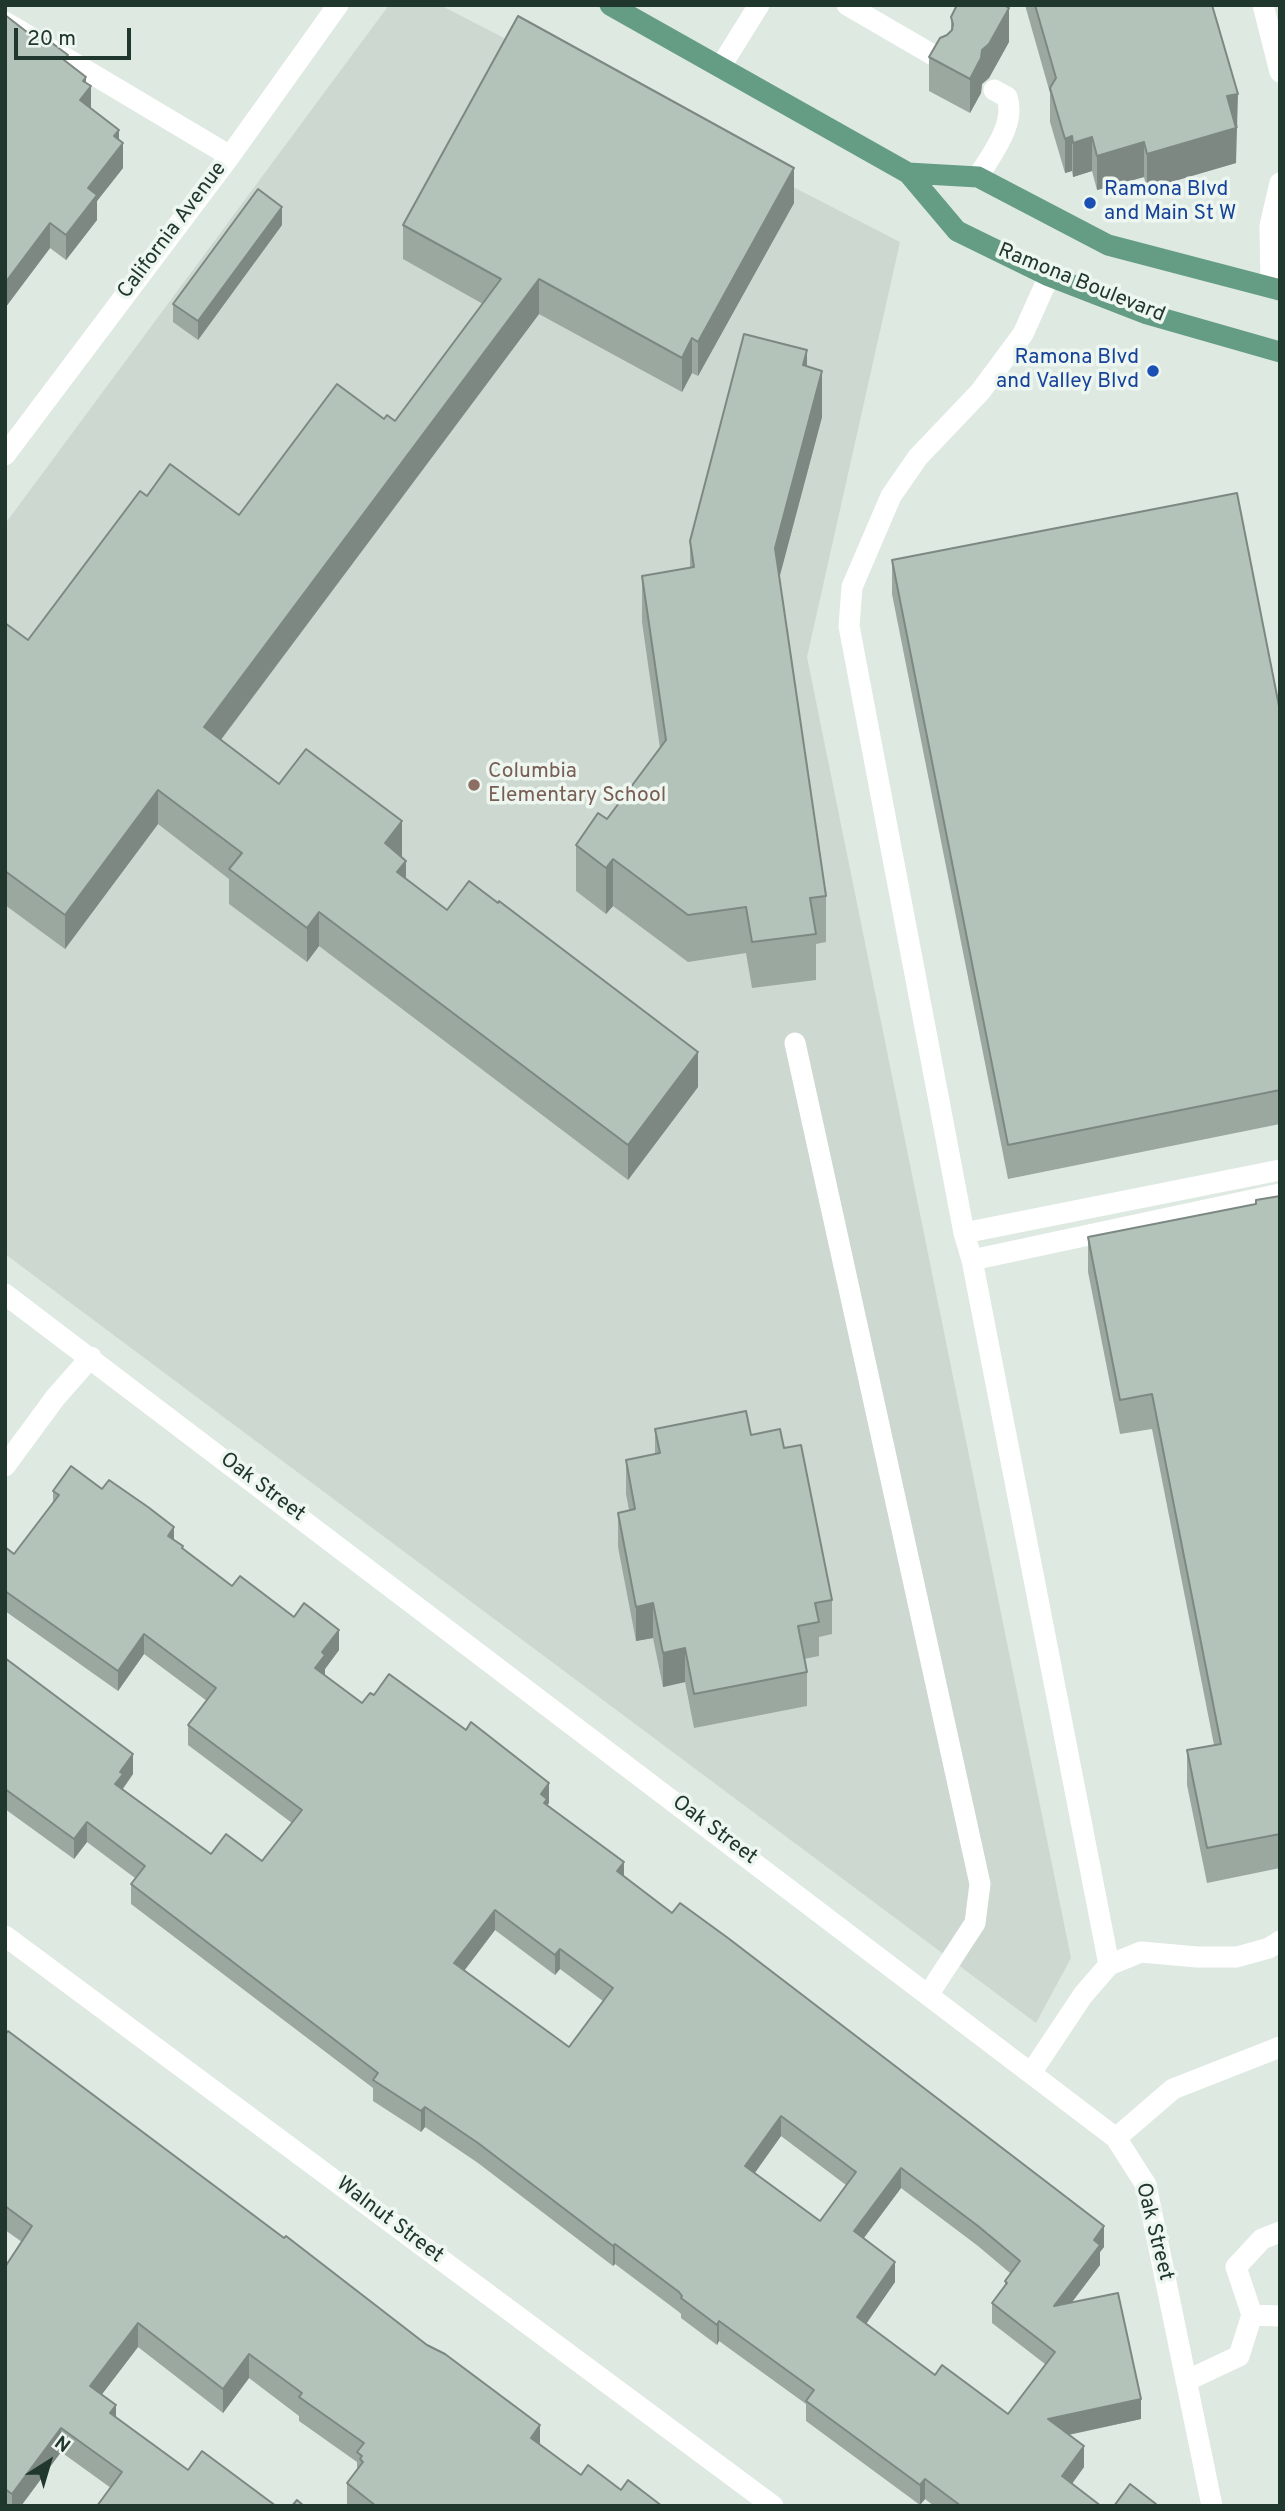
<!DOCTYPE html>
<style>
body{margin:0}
#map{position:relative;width:1285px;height:2511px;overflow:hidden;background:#dee9e2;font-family:Overpass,sans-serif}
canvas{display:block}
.frame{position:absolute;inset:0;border:7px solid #20372d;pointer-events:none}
.north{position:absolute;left:14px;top:2427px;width:70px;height:70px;-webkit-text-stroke:5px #eef6f0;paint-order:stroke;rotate:37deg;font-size:19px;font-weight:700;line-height:28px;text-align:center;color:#20372d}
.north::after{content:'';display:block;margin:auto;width:24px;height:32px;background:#20372d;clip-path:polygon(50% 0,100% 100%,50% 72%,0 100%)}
.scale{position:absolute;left:14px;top:28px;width:117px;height:32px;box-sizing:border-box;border:4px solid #20372d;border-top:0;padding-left:9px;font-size:21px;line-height:24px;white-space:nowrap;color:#20372d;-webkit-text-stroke:5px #eef6f0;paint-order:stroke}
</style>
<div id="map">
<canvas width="1285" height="2511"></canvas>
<div class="frame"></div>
<div class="north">N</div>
<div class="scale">20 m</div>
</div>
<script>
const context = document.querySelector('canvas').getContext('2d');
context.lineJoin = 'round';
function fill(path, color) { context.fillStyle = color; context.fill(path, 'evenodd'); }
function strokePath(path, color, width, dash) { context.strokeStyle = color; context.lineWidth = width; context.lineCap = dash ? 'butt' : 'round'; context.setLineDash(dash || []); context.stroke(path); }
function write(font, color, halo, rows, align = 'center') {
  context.font = font + ' Overpass,sans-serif'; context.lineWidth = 7; context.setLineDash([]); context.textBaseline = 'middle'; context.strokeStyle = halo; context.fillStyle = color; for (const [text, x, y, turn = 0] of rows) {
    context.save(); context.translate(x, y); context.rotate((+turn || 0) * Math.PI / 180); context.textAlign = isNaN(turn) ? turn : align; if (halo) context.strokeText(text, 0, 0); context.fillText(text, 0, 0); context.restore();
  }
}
fill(new Path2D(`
 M389,5h51l460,237 -93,415 264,1301 -35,65 -1031,-769v-730z`), '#ccd8d0');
strokePath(new Path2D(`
 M847,5l93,54
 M1263,5l17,67
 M5,22l225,134
 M721,66l38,-61
 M978,177c14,-24 38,-52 29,-80l-13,-7
 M1049,276l-26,58 -43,58 -62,65 -27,39 -39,91 -3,39 115,607 8,27 137,705
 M1271,287l-1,-61 10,-43
 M5,455l225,-299 108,-151
 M795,1043l185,841 -5,39 -47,72
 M964,1233l316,-63
 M972,1260l308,-66
 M5,1294l1111,844 30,47 66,321
 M5,1466l50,-68 36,-41
 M5,1936l768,570
 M1031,2073l52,-78 26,-30 32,-13 56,5h40l32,-9 11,-7
 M1116,2138l57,-49 107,-42
 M1252,2315l28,1
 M1186,2381l53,-25 13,-41 -16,-48 26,-28 18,-7`), '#fff', 21);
strokePath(new Path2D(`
 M610,5l298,168 49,58 92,45 98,38 133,38
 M908,173l70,4 130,68 172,45`), '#649c84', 21);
fill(new Path2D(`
 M1025,5h187l26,123h-2v35l-89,26 -3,-12 -47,13 -5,-19 -19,6 -1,-6 -7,2 -15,-51v-29z
 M5,15l63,48 18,20 5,25 28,32 4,28 -26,33v19l-31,40 -16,-12 -45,60z
 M951,17l58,25 -20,36 -7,6 -1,9 -11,20 -41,-22v-34l22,-26z
 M794,203l-96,173 -6,-3 -10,19 -143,-78 -318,426 58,44 123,71 -1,2 5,22 41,31 251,177 -70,93 -309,-234 -12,16 -78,-58v-25l-71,-55 -93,125 -60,-44v-282l23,17 119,-144 92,19 145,-96 11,2 88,-117 -80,-45v-34z
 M282,225l-84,115 -25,-18v-18z
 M807,366l15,51 -43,161 47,318v46l-10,2v36l-64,8 -6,-35 -58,9 -75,-56 -7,8 -30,-23v-46l31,-26 53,-71 -18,-126v-46l48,-8v-27z
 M892,560l388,151v413l-272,55 -116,-585z
 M1280,1196v672l-73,15 -20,-98v-35l27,-5 -62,-316 -32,5 -32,-162v-35l168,-33v-4z
 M655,1429l96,6 33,13 48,152v34l-13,3v19l-15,3 3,13v34l-113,22 -9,-46 -22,5 -10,-49 -17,3 -18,-94v-34l11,-3 -3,-16v-34l29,-6z
 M102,1489l72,51 9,9 49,37 62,31 45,33 -14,19v6l37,28 187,100 -2,3 77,71 480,370 -4,5v13l-28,37 69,117 -72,16 15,32 -12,17 29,22h-167l-9,-7 -5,6 -114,-84v-17l-87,-63 -2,4 -36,-27v-4l-2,-2 -64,-48 -2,2 -135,-103 -53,-36 -4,5 -48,-31v-13l-242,-184v-20l4,-6 -48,-36 -13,17 -69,-50v-151l128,116 -10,15 88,65 51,7 30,-38 -104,-78v-20l19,-24 -63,-47 -26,37 -113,-80v-64l9,7 39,-51v-12zM495,1930l60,45 5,-6 43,32 -34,46 -105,-76zM781,2136l65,49 -26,36 -66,-48zM901,2188l77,58 32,27 -5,8v5l-13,17v20l53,41 -37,50 -73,-39 -69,-51 29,-42 -31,-44z
 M5,2035l576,440 81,31h-315v-23l10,-14v-7l-58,-41v-5l-50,-38 -26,35 -85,-66 -36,47 14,24 72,52 88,36 -165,-18 -50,-36 -40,54h-16v-239l17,-25 -17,-12z`), '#9aa8a0');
fill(new Path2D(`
 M1009,8v34l-20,36 -7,6 -1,9 -11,20v-34l12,-29z
 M86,77v15l5,-6v25l-11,-11 3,-19z
 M1238,94l-2,69 -89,26v-35l80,-58z
 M119,130v17l4,-4v25l-26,33v19l-31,40v-25l22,-47 26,-52z
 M1072,136v35l-7,2v-34z
 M1092,137v34l-19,6v-34z
 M1144,142v35l-47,13v-34z
 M794,168v35l-96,173v-34z
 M282,207v18l-84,115v-19z
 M50,223v25l-45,60v-25z
 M539,279v35l-335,448v-35z
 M692,338v35l-10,19v-34z
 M807,350v47l-4,-32z
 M822,371v46l-47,177v-46z
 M158,790v34l-93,125v-34z
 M402,821v34l-17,22v-34z
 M613,859v47l-7,8v-46z
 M406,861v35l-9,-24z
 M319,912v34l-12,16v-34z
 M698,1052v35l-70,93v-35z
 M174,1527v20l-6,-11z
 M653,1603v35l-17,3v-34z
 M339,1630v20l-14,19v6l-10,13v-20l7,-16z
 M144,1634v20l-26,37v-20z
 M685,1648v34l-22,5v-34z
 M133,1754v20l-10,14v6l-8,-10 5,-12z
 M549,1783v20l-2,2v14l-6,-25z
 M87,1822v20l-13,17v-20z
 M624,1862v20l-7,-11z
 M495,1910v20l-41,54v-21z
 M560,1949v20l-5,6v-20z
 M425,2107v20l-4,5v-21z
 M781,2116v20l-36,51v-21z
 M901,2168v20l-47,63v-20z
 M1104,2226v21l-4,5v13l-46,61v-20l40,-66z
 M615,2244v20l-2,2v-20z
 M895,2262v20l-38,55v-20z
 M719,2321v20l-2,4v-20z
 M138,2323v24l-48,63v-24z
 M249,2354v24l-26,35v-24z
 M1141,2399v20l-93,20v-20z
 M116,2405v24l-6,-16z
 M540,2425v24l-9,-11z
 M61,2428v24l-40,54h-9v-12z
 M1084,2446v21l-22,30v-21z
 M925,2479v20l-5,6v-20z`), '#7d8882');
const building = new Path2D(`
 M957,5h47l5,3 -20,36 -7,6 -1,8 -11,21 -41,-22 11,-19 7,-3 5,-5 1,-6 -2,-7z
 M1035,5h177l26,89 -11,2 9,32 -89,26 -3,-12 -47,14 -5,-19 -19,6 -1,-7 -7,3 -15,-51 6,-10z
 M5,15l31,24 4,-5 28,21 -4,5 22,17 -3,4 8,5 -11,14 39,30 -5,6 9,7 -35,45 9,7 -31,40 -16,-12 -45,60z
 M518,16l276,152 -96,174 -6,-4 -10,20 -143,-79 -335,448 75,57 27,-35 96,72 -17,22 21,18 -9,11 50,38 22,-29 29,22 1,-2 199,151 -70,93 -309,-233 -12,16 -78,-59 13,-16 -84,-63 -93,125 -60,-44v-248l23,17 112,-149 7,5 23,-32 69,51 98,-131 47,35 3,-4 8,6 106,-142 -98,-54z
 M258,189l24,18 -84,114 -25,-17z
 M744,334l63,16 -4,15 19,6 -47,177 51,348 -16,2 6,36 -64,8 -6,-35 -58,8 -75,-56 -7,9 -30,-23 22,-32 9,6 59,-79 -24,-164 52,-9 -4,-26z
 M1237,493l43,218v379l-272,55 -116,-585z
 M1280,1196v638l-73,14 -20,-98 34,-6 -69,-350 -32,6 -32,-163 168,-33v-4z
 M746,1411l5,24 29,-6 4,19 17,-3 31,155 -17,3 4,19 -21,4 9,46 -113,22 -9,-46 -22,5 -10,-50 -17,4 -18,-94 17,-4 -9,-49 34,-7 -5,-24z
 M71,1466l31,23 7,-9 39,27 26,20 -6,9 15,10 -1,2 50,38 8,-10 54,41 10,-14 35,27 -17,22 3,3 -10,13 47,35 8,-10 4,2 15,-21 77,56 5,-8 78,61 -8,11 6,5 -3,4 80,59 -7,9 55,42 8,-10 48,35 376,288 -10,14 6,5 -46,61 64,-13 23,106 -93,20 36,27 -22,30 39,30h-140l-36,-27 -5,6 -114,-84 8,-11 -95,-69 -2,4 -36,-27 1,-2 -3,-4 -64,-48 -2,2 -135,-103 -53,-36 -4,4 -48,-31 5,-7 -247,-189 14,-18 -58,-44 -13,17 -69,-50v-131l128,96 -13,18 3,2 -8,10 96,70 15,-20 36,27 40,-51 -114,-85 28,-37 -72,-54 -26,37 -113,-80v-44l9,7 45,-59 -6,-4zM495,1910l60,45 5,-6 53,39 -44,59 -115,-84zM781,2116l75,56 -36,49 -75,-55zM901,2168l77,58 42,35 -15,20 2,2 -15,20 63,49 -47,62 -66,-49 -7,10 -78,-58 38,-55 -41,-31z
 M8,2031l276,207 2,-2 141,109 18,9 95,71 -9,13 50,37 7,-10 33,25 7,-10 34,26h-286l-29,-23 16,-21 -3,-3 2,-3 -5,-4 7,-9 -65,-46 3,-4 -53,-39 -26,35 -85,-66 -48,63 26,19 -6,8 78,57 14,-19 74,55h-179l25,-34 -61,-44 -49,66 -7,-5v-222l27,-41 -27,-20v-171z
 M1130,2484l26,20 -1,2h-41z
 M297,2500l7,6h-12z`);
fill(building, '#b3c3ba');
strokePath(building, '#7d8882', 2);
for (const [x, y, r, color] of [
 [1090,203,7,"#1a4fb4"],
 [1153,371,7,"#1a4fb4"],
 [474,785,7,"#8d6e63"]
]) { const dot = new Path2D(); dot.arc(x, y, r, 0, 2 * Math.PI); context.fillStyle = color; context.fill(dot); strokePath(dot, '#eef6f0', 2.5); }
write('21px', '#164399', '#eef6f0', [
 ["Ramona Blvd",1104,191],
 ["and Main St W",1104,215],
 ["Ramona Blvd",1139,359,"right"],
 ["and Valley Blvd",1139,383,"right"]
], 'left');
write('21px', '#20372d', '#eef6f0', [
 ["California Avenue",173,231,-53],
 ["Ramona Boulevard",1081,284,22],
 ["Oak Street",262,1488,37],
 ["Oak Street",714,1831,37],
 ["Walnut Street",389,2221,37],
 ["Oak Street",1153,2232,76]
]);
write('21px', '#785e54', '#eef6f0', [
 ["Columbia",488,773],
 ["Elementary School",488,797]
], 'left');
</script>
